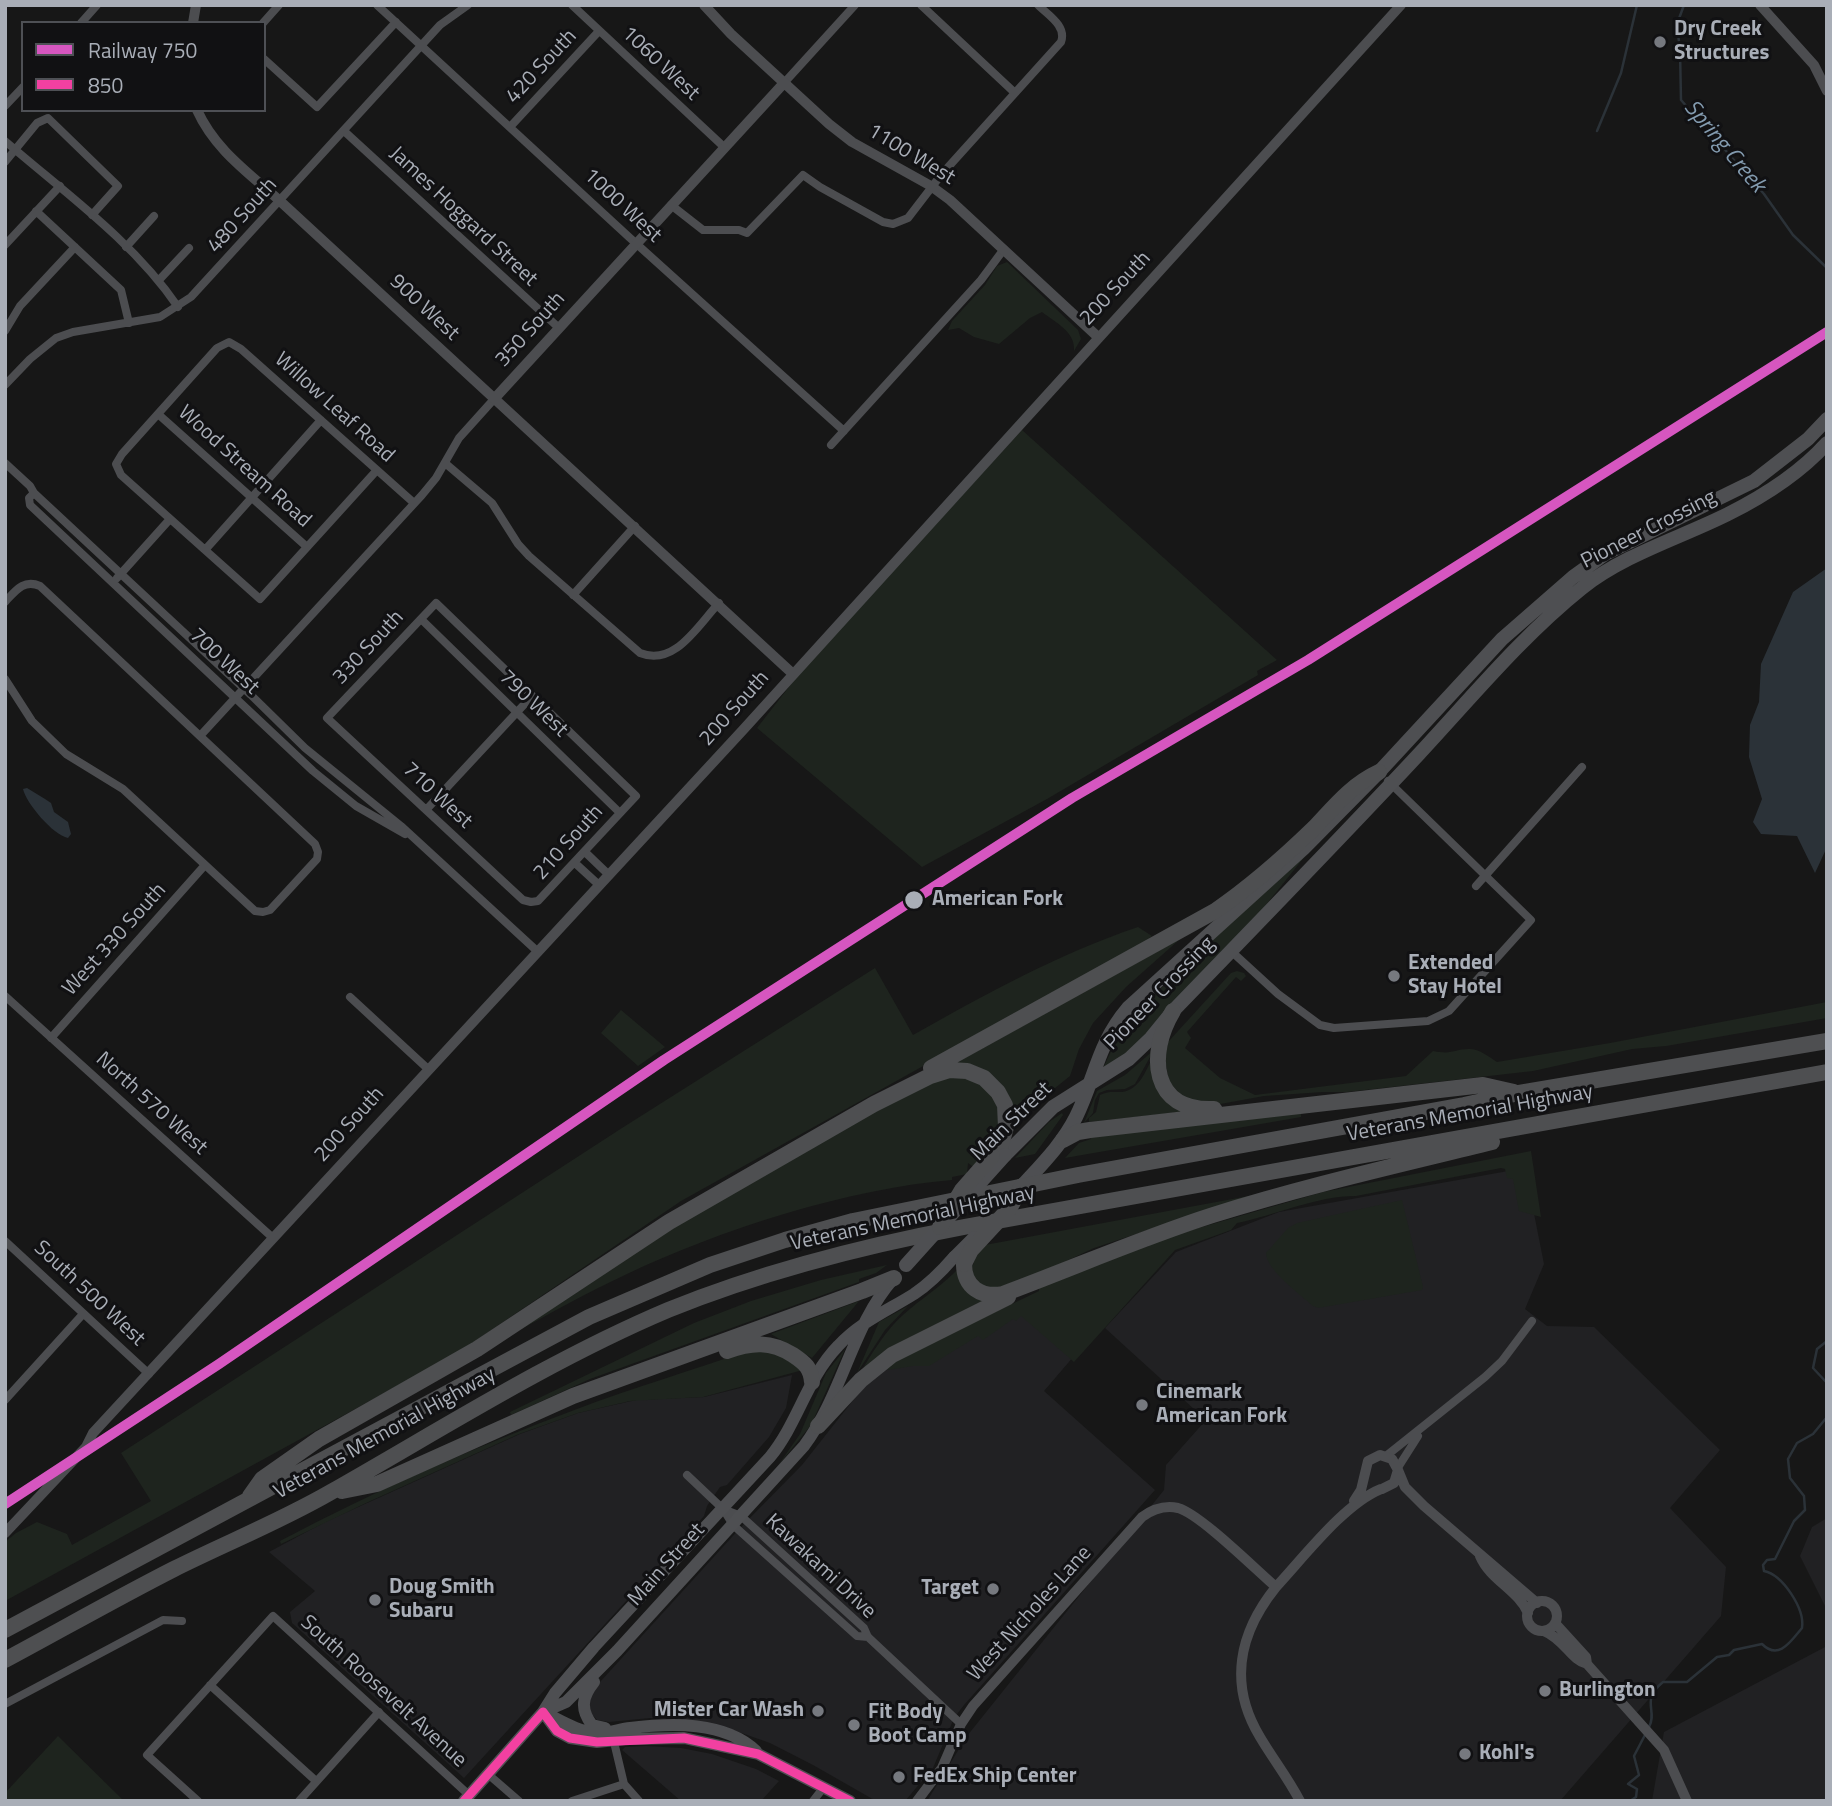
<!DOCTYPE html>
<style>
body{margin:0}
#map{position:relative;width:1832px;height:1806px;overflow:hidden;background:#171717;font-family:"Titillium Web",sans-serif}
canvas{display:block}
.frame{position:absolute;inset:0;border:7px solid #a9aeb7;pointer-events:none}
.legend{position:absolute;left:21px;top:21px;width:245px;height:91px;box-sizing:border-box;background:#111113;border:2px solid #4e5055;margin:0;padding:9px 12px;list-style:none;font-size:21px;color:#a9aeb7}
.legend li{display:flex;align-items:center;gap:14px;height:35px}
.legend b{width:35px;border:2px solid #4e5055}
</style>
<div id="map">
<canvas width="1832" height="1806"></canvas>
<div class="frame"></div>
<ul class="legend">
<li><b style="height:9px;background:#d656c0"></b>Railway 750</li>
<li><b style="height:9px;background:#f240a1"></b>850</li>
</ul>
</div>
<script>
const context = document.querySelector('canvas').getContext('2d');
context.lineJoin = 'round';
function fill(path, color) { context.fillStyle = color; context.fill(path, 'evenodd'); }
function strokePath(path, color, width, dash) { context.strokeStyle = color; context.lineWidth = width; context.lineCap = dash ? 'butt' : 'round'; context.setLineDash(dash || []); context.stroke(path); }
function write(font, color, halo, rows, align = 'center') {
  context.font = font + ' "Titillium Web",sans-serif'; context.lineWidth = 6; context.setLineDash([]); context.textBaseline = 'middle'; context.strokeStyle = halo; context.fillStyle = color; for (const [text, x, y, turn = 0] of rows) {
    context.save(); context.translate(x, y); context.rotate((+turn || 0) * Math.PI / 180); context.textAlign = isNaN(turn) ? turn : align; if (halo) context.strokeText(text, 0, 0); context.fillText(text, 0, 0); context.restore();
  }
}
fill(new Path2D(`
 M1525,1168l19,96 -19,45 22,17 47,1 126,123 -50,58 56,59 -5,49 -161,185h-633l40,-65 197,-246 2,-25 40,-45 -101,-92 71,-76 103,-40z
 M1015,1304l59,52 -30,35 111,99 -191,215 -10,13 -21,50 -28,33h-29l-63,-36 -43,-22 -37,-13 -47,-10 -36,-2 -41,4 -12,-2 -7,-8v-19l152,-167 60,-61 60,-76 29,-25z
 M792,1375l-6,33 -17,29 -42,48 -7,2 -13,19 -3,10 -240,262 -172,-155 -2,-11 25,-21 -46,-39 56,-30 195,-88 58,-21 58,-13 68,-3z
 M1827,1518v92l-27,-54 12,-29z
 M1827,1646v155h-175l12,-69z
 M646,1746l35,2 31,6 44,15 23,12 -18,20h-80l-59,-51 3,-3z`), '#212123');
fill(new Path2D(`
 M1007,262l71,68 3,9 -7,12c2,-19 -19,-29 -32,-39l-12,6 -31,26 -25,-7 -15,-9 -11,2 4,-9 33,-36 12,-19z
 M1022,430l255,230 -20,11 1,4 -211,124 -125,68 -165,-139 49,-63z
 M1306,855l-61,76 -114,119 -29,20 17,-35 12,-17 92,-91z
 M1138,927l14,9 -7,6 -46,26 -418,233 -222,151 -454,249v-59l11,-9 21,-11 30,12 5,11 79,-44 -30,-48 501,-325 253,-160 38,67c75,-42 143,-80 225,-108z
 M1180,939l-54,48 -33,36 -14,26 -9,27 -41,33 -16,21c2,-47 -17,-56 -57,-67z
 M1237,971l7,2 2,3 -5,5 -5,-4 -49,55 4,6 -6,10 35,30 35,17 151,-19 27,-25c20,4 21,-2 36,-2 11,0 20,8 28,13l113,-19 217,-41v16l-161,28 -34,3 -99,22 -186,21h-24l-59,4 -49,9 -30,-6 -16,-17 -4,-24 3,-16 63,-69z
 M621,1010l44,37 -27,19 -37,-33z
 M1154,1050l-19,34 -10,5 -18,1 -8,3 -4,7 -2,13 -9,10 13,-32 28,-16z
 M1152,1059l38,52 -101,11v-4l7,-6 4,-17c8,-4 13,-3 22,-3 17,-2 23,-20 30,-33z
 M950,1072l40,12 15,46 -30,38 -7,-5 -1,11 -15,3v3c-102,8 -233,50 -325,94 -39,18 -76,39 -113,59 139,-95 283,-187 436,-261z
 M1062,1113l1,2 -28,39 -20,4 34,-36z
 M1301,1113v4l-236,41 14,-15 12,-4v-3z
 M1531,1151l10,66 -22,-6 -6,-32 -6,-1 -2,-9 -4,-1 -145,28c-40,0 -80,19 -119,27l-6,7 -56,20 -101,112 -53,-46 -5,5 -3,-2 -30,21 -5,-4 -49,30h-16l-25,4 -1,-3 29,-17 123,-59v-3l99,-40 9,-1 10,-7 166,-48z
 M1254,1195l-160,53 -66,31 -31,11 -20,-5 -8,-20h4l3,-10 9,-10z
 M1402,1200l21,87 -1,3 -104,18 -5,-2c-13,-12 -46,-35 -47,-53l22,-25 9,-5z
 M887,1265l-11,8 -17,6v3l-269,97 -79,36 -1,-3 184,-89 57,-22 70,-21z
 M959,1268l25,33 -125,74c13,-22 26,-44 45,-61 18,-16 38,-28 55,-46z
 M859,1301l-47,57 -41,-24z
 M908,1306l-23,24 -28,43 22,-51z
 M845,1349l-34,76 -34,42 23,-33 26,-61z
 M749,1350l25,2 29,18 -100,27 -73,4 -52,12 -59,21 -153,69 -85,41 -1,-3c96,-51 195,-94 297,-132 57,-22 115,-38 172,-59z
 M58,1736l66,65h-119v-8z`), '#1e241e');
fill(new Path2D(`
 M1827,568v279l-12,26 -18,-37 -36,-2 -8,-12 9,-23 -13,-42 1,-32 9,-23 2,-38 32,-72z
 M27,788l18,11 6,4 3,9 14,10 3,12 -3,4c-15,-3 -42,-35 -45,-49z`), '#2b3238');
strokePath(new Path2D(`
 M1684,5l-7,19 3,27 1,49 83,94 29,41 34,33
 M1597,131l24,-58 16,-68
 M1827,1341l-10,8 -4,19 14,15
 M1649,1727c9,-17 -9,-26 14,-45h24l30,-25 12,-2 5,-5 28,-6c17,17 29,-3 40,-16 3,-19 -19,-53 -38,-57l-1,-6 4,-5 8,-1 19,-38 11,-11 -1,-14 -14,-18 -2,-19 9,-16 16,-9 14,-17
 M1630,1801l6,-4 1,-8 -9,-5 11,-9 -5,-19 12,-23`), '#2b3238', 2.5);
strokePath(new Path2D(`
 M377,5l253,233 214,193
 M572,5l152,142
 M921,5l94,88
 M81,23l16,-18
 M263,23l16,-18
 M264,59l53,48 79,-85
 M784,83l71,-78
 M5,106l18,-19
 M510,127l89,-96
 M344,131l215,197
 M5,141c60,52 128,100 173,166
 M5,162l32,-39 11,-5 70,68 -26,29
 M671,205l32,25h36l8,3 56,-58 17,12 63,35 10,2 15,-6 33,-43 120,-133c6,-16 -13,-27 -23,-37
 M36,211l85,79 8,33
 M5,245l55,-59
 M126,247l28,-31
 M160,279l29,-31
 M5,331l15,-25 55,-59
 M5,385l25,-26 26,-21 17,-6 87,-15 31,-20 249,-272 28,-20
 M158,414l149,133
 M831,445l150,-165 23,-31
 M5,463l25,23 4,7 217,202 54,53 96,78 136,125
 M445,463l47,40 26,41 11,12 111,97c35,14 58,-28 79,-50
 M377,470l-117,129 -139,-124 -5,-11 6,-10 95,-106 12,-6 12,7 173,154
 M34,493l-5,5 1,7 283,266 43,35 49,28
 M205,550l116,-130
 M117,578l53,-59
 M573,595l62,-69
 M5,602c11,-12 19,-23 35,-16l275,258 3,8 -1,7 -47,51 -7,2 -8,-1 -132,-122 -57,-35 -34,-33 -27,-42
 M436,603l200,193 -98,105 -7,1 -8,-2 -196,-182z
 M421,619l199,194
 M200,736l222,-241 14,-17 23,-40 36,-40
 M426,810l106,-114
 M585,852l24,23
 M575,863l24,22
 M1476,886l106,-119
 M1231,951l47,43 42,31 14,3 94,-7 21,-10 82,-91 -143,-139
 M5,996l268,242
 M350,997l78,72
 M51,1038l154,-173
 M5,1241l144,133
 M5,1400l78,-86
 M1386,1456l99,-79 17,-16 30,-40
 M1397,1469l21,-33
 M687,1475l36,34 10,16 124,111 11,1
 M723,1509l18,7 123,112 4,9 93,87
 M210,1685l106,96
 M5,1704l158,-84 19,1
 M614,1742l10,42 15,17
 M489,1775l30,26
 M198,1801l-51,-46 126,-139 196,179
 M299,1801l80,-89
 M572,1801l52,-17
 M813,1801l11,-14`), '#4c4d50', 8);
strokePath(new Path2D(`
 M704,5l27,29 98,90 23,18 79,44 19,14 148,137
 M1760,5l54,60 13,26
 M193,23l3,-18
 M197,110c18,40 52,63 83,91l513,473
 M495,398l289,-315
 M1398,1470l7,17 19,19 113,97
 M1354,1501l7,-11 7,-29 12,-6 12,4 6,11 -4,13 -12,6
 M5,1533l81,-86 7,-14 649,-702 659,-726
 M1480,1556c10,24 38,34 48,57
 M1527 1616a15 15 0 1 1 30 0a15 15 0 1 1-30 0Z
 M1555,1623l31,34 1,7
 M1544,1631c20,8 27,29 43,33l77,86 23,51
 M917,1801l25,-33 19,-44 12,-18 169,-189c11,-8 22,-12 36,-9 22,6 77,61 98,79
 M1300,1801c-12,-23 -27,-42 -40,-64 -32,-53 -21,-104 16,-150 28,-30 68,-83 105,-98`), '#4c4d50', 10);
strokePath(new Path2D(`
 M594,1682c-12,15 -14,27 -2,43l13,3
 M543,1712l23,-10 51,-51 187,-205c39,-52 48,-121 90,-168
 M543,1712l14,19 13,7 27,4 28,-3 59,-1 74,16 92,47
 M547,1714c16,8 32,18 51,19 11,0 22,-4 32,-5 41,-5 95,-7 126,23
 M464,1801l79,-89 12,-19 39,-46 176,-190c28,-34 37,-79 68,-111 22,-24 49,-35 76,-52 15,-10 28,-23 40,-37`), '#4e4f52', 12);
strokePath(new Path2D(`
 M1005,1155l48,-48 76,-48 22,-21 22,-27c82,-85 165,-170 246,-257 52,-56 103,-118 163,-166 43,-34 98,-50 146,-74 36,-18 72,-41 99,-71
 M1022,1186c20,-22 41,-43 54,-69 19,-39 22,-74 52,-109l176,-160 75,-76 123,-133 71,-62 32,-23 149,-73 54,-42 19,-20`), '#4e4f52', 14);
strokePath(new Path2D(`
 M1173,1011c-26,43 -22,101 41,98
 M931,1068l284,-157c35,-24 68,-53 99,-83 20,-21 37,-43 65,-56
 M1063,1140l15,-8 12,-2 393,-45 31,7
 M964,1264c0,23 17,34 39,30 70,-26 138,-56 210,-79 92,-29 186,-50 279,-73
 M727,1351c25,-9 44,-10 66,4 12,8 18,13 19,27
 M818,1426l43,-46 31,-25 116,-58
 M342,1491l35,-7 196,-88 289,-105 32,-13
 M250,1496l12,-17 57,-40 158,-90 192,-127 205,-118 56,-28 19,-6 18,1 17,7 14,14 7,13 1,22 -5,18 -9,11
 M5,1630l584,-313 121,-52 75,-25 68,-19 225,-46 386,-70 55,-12 308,-52
 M5,1660c56,-30 112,-62 169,-91 52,-26 107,-48 157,-77 111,-63 219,-132 337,-182 96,-39 195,-64 296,-83l863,-155`), '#4e4f51', 16);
strokePath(new Path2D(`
 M954,1257l20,-20`), '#4e4f52', 12);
strokePath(new Path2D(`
 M906,1265l99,-110`), '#4e4f52', 14);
strokePath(new Path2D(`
 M940,1227l22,-37 30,-34
 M964,1264l7,-14 38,-41 13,-23`), '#4e4f51', 16);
strokePath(new Path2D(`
 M543,1712l14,19 13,7 27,4 87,-4 74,16 92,47
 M464,1801l79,-89`), '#f240a1', 9);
strokePath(new Path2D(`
 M5,1504l214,-140 445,-304 408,-262 236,-138 519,-328`), '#d656c0', 10);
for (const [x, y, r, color] of [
 [1660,42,7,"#76797f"],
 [914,900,10,"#a9aeb7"],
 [1394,976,7,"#76797f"],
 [1142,1405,7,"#76797f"],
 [993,1589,7,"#76797f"],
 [375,1600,7,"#76797f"],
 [1545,1691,7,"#76797f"],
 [818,1711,7,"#76797f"],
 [854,1725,7,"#76797f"],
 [1465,1754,7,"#76797f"],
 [899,1777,7,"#76797f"]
]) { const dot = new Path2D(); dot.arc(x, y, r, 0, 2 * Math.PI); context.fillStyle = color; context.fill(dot); strokePath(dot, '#111113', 2.5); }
write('bold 21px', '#a9aeb7', '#111113', [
 ["Dry Creek",1674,30],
 ["Structures",1674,54],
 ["Extended",1408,964],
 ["Stay Hotel",1408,988],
 ["Cinemark",1156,1393],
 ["American Fork",1156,1417],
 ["Doug Smith",389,1588],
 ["Subaru",389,1612],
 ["Target",979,1589,"right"],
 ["Burlington",1559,1691],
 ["Mister Car Wash",804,1711,"right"],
 ["Fit Body",868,1713],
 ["Boot Camp",868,1737],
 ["Kohl's",1479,1754],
 ["FedEx Ship Center",913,1777]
], 'left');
write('21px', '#a9aeb7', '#111113', [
 ["1060 West",660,64,43],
 ["420 South",542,67,-47],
 ["1100 West",911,155,31],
 ["1000 West",622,206,43],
 ["480 South",243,216,-48],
 ["James Hoggard Street",463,217,43],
 ["200 South",1116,289,-47],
 ["900 West",424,308,43],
 ["350 South",531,330,-48],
 ["Willow Leaf Road",334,408,42],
 ["Wood Stream Road",244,467,42],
 ["Pioneer Crossing",1649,530,-27],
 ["330 South",369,648,-47],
 ["700 West",224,662,43],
 ["790 West",533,704,44],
 ["200 South",735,709,-48],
 ["710 West",437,796,43],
 ["210 South",569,843,-48],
 ["West 330 South",115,940,-48],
 ["Pioneer Crossing",1160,994,-46],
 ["North 570 West",151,1104,42],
 ["Veterans Memorial Highway",1470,1114,-10],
 ["Main Street",1012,1122,-44],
 ["200 South",350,1125,-48],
 ["Veterans Memorial Highway",913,1219,-12],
 ["South 500 West",89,1294,43],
 ["Veterans Memorial Highway",385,1434,-29],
 ["Main Street",667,1565,-48],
 ["Kawakami Drive",820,1567,43],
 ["West Nicholes Lane",1030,1614,-48],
 ["South Roosevelt Avenue",383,1692,42]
]);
write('bold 21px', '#a9aeb7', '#111113', [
 ["American Fork",932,900]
], 'left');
write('italic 23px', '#839baf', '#111113', [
 ["Spring Creek",1724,147,50]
]);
</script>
